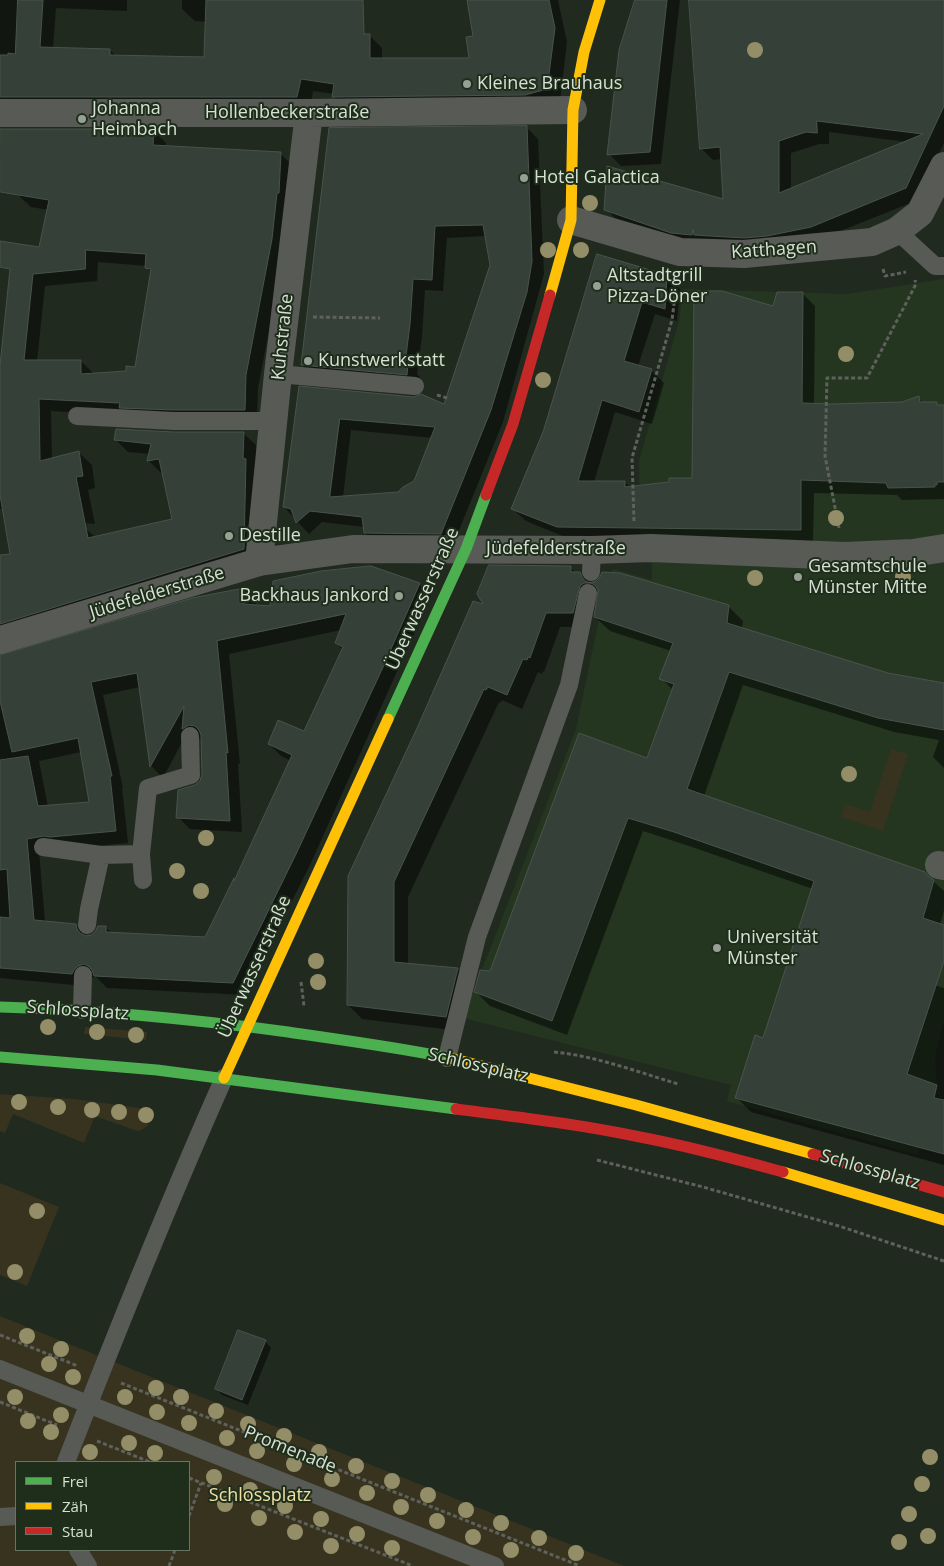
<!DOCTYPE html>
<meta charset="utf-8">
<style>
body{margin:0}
#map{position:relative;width:944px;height:1566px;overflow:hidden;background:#212a1f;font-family:"Open Sans",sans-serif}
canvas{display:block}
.legend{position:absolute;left:15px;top:1461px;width:175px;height:90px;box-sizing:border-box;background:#1e2e1b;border:1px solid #687565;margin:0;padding:6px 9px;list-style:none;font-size:15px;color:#d6e0d4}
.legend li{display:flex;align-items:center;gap:10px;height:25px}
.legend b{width:25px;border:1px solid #687565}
</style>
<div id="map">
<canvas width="944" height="1566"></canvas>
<ul class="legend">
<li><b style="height:6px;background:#4caf50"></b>Frei</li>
<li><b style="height:6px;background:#ffc107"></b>Zäh</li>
<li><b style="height:6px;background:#c62828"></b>Stau</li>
</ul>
</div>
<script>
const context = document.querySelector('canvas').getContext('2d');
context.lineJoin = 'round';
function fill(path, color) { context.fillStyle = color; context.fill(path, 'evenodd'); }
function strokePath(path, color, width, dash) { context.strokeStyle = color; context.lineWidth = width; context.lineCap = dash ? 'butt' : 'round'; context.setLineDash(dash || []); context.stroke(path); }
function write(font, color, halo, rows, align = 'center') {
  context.font = font + ' "Open Sans",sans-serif'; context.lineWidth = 4; context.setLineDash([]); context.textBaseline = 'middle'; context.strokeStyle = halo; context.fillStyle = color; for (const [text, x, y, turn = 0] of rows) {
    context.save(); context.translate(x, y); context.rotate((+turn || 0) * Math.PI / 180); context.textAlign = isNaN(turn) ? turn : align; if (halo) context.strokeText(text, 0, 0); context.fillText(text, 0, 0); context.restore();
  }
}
fill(new Path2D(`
 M944,279v571l-8,25 8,3v142l-9,38 2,27 -19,70 -191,-54 4,-16 -268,-67 113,-289 23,-110 14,-50 39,11 -1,-44 -11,-1 -1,-74 40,-140 4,-32 164,5z`), '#243620');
fill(new Path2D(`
 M891,749l17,5 -25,77 -42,-14 4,-13 25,8z
 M85,1027l62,5 -1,8 -62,-6z
 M0,1094l74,5 80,11c-3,10 -6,20 -17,21l-42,-15 -11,27 -71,-29 -8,19 -5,-2z
 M0,1183l59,24 -32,79 -27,-11z
 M0,1316l79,32 545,218h-624zM16,1462h173v88h-173z`), '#37331f');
fill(new Path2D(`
 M0,0h127v11l-71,-3 -3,40 57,2 6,6 89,2 2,-36 -12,-1 -13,-12v-9h175v33l12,2 13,13v11h89l4,-22 -6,-37h89l9,42 -7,59 -214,8 -12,-12v-3l-21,-3 -3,19 -310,7z
 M636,0h44l-19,164 -40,2 -12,-12z
 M691,0h253v143l-26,57 -95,38 -120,9 -85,-26 -12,-12 118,-8 -2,-42 -9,1 -12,-12zM829,132l78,10 -116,48v-37l28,-9h10z
 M526,127l12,12 6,135 -41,148 -50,123h-76l-12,-12 -1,-6 -42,-5 -13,12 -25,-27 16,-119 145,17 46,-140 -5,-29 -39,2 -4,53 -18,-1 -3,46 -5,38 3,3 -1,9 -105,-9 -12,-12zM351,430l82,8 -18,44 -16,11 -56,4z
 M0,130h153l13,13v4l114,6 13,13 -9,87 -26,135 -1,35 -206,-12 1,48 27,-6 13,12 3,23 -7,2 7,34 -79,-6 -9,-9h-7v-131l40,-130 8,-38 -17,-3 -14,-13 -17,-1zM98,262l49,4v1l5,6 -16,96 -9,4 -33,1 -13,-13h-44l8,-75 52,-5z
 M598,256l69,20 13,13 -3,32 -22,-7 -17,52 13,4 13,13 -12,41 -37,-12 -21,70h31l5,5 64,-8 80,-171 28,-15 13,13 -1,99 88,-2 17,-5 5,5 12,1 2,2h6v93l-42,1 -5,-5 -83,-2 -1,49 -243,-3 -44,-18 -13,-12 31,-77z
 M174,433h69l13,12v117l-256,81v-86l11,-2 74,-27 10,9 79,-17 -11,-48 -2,1 -12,-12 1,-7 -22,-2 -12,-12z
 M570,567l6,6h4l10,11 7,-2 132,25 14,14 -1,8 146,45 56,11v83l-11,-11 6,-17 -45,-8 -151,-47 -39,111 227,83 13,12v19l-4,15 4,1v36l-87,-11 -3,10 90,27v177l-193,-53 -15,-15 28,-58 49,-150 -124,-43 -46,-15 -76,204 -77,-29 -14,-14 172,-232 25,-70 -12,-12 10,-27 -61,-20 -15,-14 4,-20 -5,4 -7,26h-27l-16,45 -1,-1 -1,3 -4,-2 -16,37 -20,-9 -1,3 -2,-1 -91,195v67l50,5 14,15 -12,47 -98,-12 -14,-14 138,-398z
 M419,584l12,12 -121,269 -65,130 -138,-7 -11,-11 -6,1 -5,8 -85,-8v-322l244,-67 12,12v5l15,1zM341,630l-5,13 7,7 -38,83 -36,11 12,12 10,5 -85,177 -94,-5 -6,-5 -15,8 -3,1 -12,-12 -31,-3 -6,-71 89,-8 -6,-55h1l-20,-93 37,-8 11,79 12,12 24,-45 8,8 7,-3 1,38 -2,5 -6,5 -17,31 12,12 52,3 -4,-69 2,1 -11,-110zM81,752l9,51 -42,4 -9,-46z
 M265,1341l6,7 -23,57 -26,-10 -6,-7z`), '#0007');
const building = new Path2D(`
 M18,0h25l-3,47 70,2v6l94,2 2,-57h157l1,34h6v24h99l-3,-21 7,-1 -6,-36h82l6,28 -8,61 -22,6 -193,2 2,-13 -33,-5 -4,18h-297v-42h8v-2l7,1z
 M635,0h32l-17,152 -43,3 12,-105z
 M689,0h255v106l-38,82 -95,39 -44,9 -23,2 -50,-3 -1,-6 -1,6 -21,-2 -67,-23 3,-44 116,33 -3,-52 -20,2zM817,121l106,13 -144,59v-52l27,-9 11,1z
 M527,126l5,135 -5,31 -36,118 -50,124 -77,-1 -2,-16 -52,-6 -14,12 -5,-14 -8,-2 16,-121 115,11 7,-3 23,10 46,-139 -7,-40 -48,1 -3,54 -19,-1 -3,45 -5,40h3l-1,11 -106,-10 28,-237zM340,419l95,8 -21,54 -11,6 -5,5 -68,5z
 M0,129h154l-1,16 128,7 -2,41h-2l-5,46 -26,136 -1,35h-71l-55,-2 1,-5 -81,-4 1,62 39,-10 4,25 -7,1 12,61 84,-19 -13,-60 -12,2 4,-17 -37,-4 2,-11 58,3h70l-1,26 3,1 -2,90 -244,75v-69l10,-1 -10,-59v-130l10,-96 -10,-2v-26l39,6 10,-47 -49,-8zM86,250l60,4 -1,14 6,1 -16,98 -9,-1v5l-45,3v-14h-57l9,-86 52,-5z
 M597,254l70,21 -2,34 -23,-7 -18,59 28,8 -13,43 -37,-12 -24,81h47v6l44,-5v-4h23l2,-187h28l51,15 4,-14h26l-1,111 30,1 70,-2 17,-6 1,6h17v3h7v77h-7v3l-2,-1v3l-47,1 -2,-5 -85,-3v50l-244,-3 -46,-18 32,-77z
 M489,565l82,1v6h9l2,5 3,4 5,2 6,-2 4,-4 2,-5 18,1 109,32 -2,18 161,50 56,10v47l-66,-12 -149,-46 -42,117 238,83 4,5 5,3 -11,38 21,7v36l-37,113 30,11 -3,13 10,2v54l-209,-56 20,-63 8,3 51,-157 -140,-49 -46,-14 -76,203 -78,-29 6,-22 10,1 89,-238 68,25 27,-74 -15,-5 14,-36 -79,-26 4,-27 -3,-5 -4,-2h-7l-4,3 -7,27h-27l-16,45 -2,-1 -1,3 -4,-1 -16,36 -19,-8 -2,3 -2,-1 -90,193v80l64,6 -12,49 -99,-12 1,-129 70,-150 55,-125 10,3 -6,-10z
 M371,566l49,17 -36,82 -87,187 -64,131 -139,-7 -2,-6 -4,-4 -4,-2 -6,2 -4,4 -2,4 -72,-6v-51l10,1 -3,-49 -7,1v-110l28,-4 10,50 51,-4 -11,-64 -66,14 -12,-51v-46l192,-57 52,-10v16l26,2 3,-25 48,-10zM346,614l-11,29 8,4 -39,84 -26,-11 -10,24 24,11 -58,126v-3l-29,59 -99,-5v-6h-8l-3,6 -4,3 -5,1 -6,-3 -3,-4 -1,-5 -42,-4 -7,-81 17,-3 6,1 66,-6 -6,-55h2l-21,-94 46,-9 13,94 34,-61 -2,23 7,-4 6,1 4,4 2,5 1,40 -2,6 -5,4 -17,5 -2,28 54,3 -4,-69 2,1 -11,-112z
 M238,1330l28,10 -24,60 -27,-11z`);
fill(building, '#354038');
strokePath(building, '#49534b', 1);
strokePath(new Path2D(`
 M883,269l2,7 21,-4
 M313,317l67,1
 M437,395l10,3
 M634,521l-2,-63 40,-138 5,-39
 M839,528l-14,-72 2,-78h40l49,-94 -1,-4
 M301,982l3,24
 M554,1052c42,4 84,20 124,32
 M597,1160l106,27 136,39 105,35
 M0,1335l78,31
 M121,1383l459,183
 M0,1402l57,23
 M97,1441l53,21
 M189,1478l224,88
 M189,1516l12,-33
 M169,1566l6,-16`), '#5e615c', 3, [4, 2.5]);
strokePath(new Path2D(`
 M897,231l38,35h9
 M278,374l137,12
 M77,416l97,5h100
 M591,572l1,-22
 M43,847l58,8 40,-1
 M143,880l-2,-26 7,-66 43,-13 -1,-39
 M87,925l2,-16 12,-54
 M82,1010l1,-35
 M447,1058l30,-121 92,-252 19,-92
 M0,1369l495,197
 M66,1462c50,-129 102,-258 158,-384
 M0,1517l16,-1
 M78,1550l10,16`), '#575a55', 18);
strokePath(new Path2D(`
 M0,113h309l264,-3
 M571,220l109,32 64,2 128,-12 25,-11 23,-18 24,-47
 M259,562l19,-188 31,-261
 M0,640l259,-78 94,-13 239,1 59,-2 194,8 68,-3 31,-5
 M939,865l5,1`), '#575a55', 28);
strokePath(new Path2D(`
 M388,719l78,-170 20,-54
 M0,1007c97,3 192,12 288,25 54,8 108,15 162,26
 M0,1057l157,13 299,39`), '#4caf50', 11);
strokePath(new Path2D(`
 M550,295l21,-75 2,-110 11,-58 16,-52
 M450,1058l186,47 177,49
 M224,1078l164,-359
 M783,1172l161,48`), '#ffc107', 11);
strokePath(new Path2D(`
 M486,495l27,-71 37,-129
 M456,1109c61,8 123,15 184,28 48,9 96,22 143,35
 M813,1154l131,38`), '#c62828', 11);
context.fillStyle = '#948e68';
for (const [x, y] of [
 [755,50],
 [590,203],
 [548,250],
 [581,250],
 [846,354],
 [543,380],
 [836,518],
 [903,577],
 [755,578],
 [849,774],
 [206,838],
 [177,871],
 [201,891],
 [316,961],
 [318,982],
 [48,1027],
 [97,1032],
 [136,1035],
 [19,1102],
 [58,1107],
 [92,1110],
 [119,1112],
 [146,1115],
 [37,1211],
 [15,1272],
 [27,1336],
 [61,1349],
 [49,1364],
 [73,1377],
 [156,1388],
 [15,1397],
 [125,1397],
 [181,1397],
 [216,1411],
 [157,1412],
 [61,1415],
 [28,1421],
 [189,1423],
 [248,1424],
 [51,1432],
 [284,1436],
 [227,1438],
 [129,1443],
 [257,1451],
 [90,1452],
 [319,1452],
 [155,1453],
 [930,1457],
 [294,1464],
 [356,1466],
 [214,1477],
 [332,1479],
 [392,1481],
 [922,1484],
 [250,1490],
 [367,1493],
 [428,1495],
 [225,1504],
 [285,1506],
 [401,1507],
 [466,1510],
 [909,1514],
 [259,1518],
 [321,1519],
 [437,1521],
 [501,1523],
 [295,1532],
 [357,1534],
 [928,1536],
 [473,1537],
 [539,1538],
 [899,1542],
 [331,1546],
 [392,1548],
 [511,1550],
 [576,1553]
]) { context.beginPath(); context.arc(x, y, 8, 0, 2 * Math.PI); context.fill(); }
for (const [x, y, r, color] of [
 [467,84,5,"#97a095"],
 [82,119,5,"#97a095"],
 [524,178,5,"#97a095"],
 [597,286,5,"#97a095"],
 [308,361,5,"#97a095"],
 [229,536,5,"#97a095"],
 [798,577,5,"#97a095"],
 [399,596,5,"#97a095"],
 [717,948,5,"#97a095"]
]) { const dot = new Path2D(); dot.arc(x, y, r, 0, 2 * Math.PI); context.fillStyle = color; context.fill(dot); strokePath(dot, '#1e2e1b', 2); }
write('18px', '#d6e0d4', '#1e2e1b', [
 ["Kleines Brauhaus",477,84],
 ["Johanna",92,109],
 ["Heimbach",92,130],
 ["Hotel Galactica",534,178],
 ["Altstadtgrill",607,276],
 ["Pizza-Döner",607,297],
 ["Kunstwerkstatt",318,361],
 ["Destille",239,536],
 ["Gesamtschule",808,567],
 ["Münster Mitte",808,588],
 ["Backhaus Jankord",389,596,"right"],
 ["Universität",727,938],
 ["Münster",727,959]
], 'left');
write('18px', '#d6e0d4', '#1e2e1b', [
 ["Hollenbeckerstraße",287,113],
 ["Katthagen",774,250,-4],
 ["Kuhstraße",283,337,-84],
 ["Jüdefelderstraße",556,549],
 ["Jüdefelderstraße",157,593,-17],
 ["Überwasserstraße",423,599,-66],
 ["Überwasserstraße",255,967,-66],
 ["Schlossplatz",78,1011,4],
 ["Schlossplatz",478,1066,13],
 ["Schlossplatz",870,1170,16],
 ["Promenade",290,1450,22]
]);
write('18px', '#f3e0a4', '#1e2e1b', [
 ["Schlossplatz",260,1496]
]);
</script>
